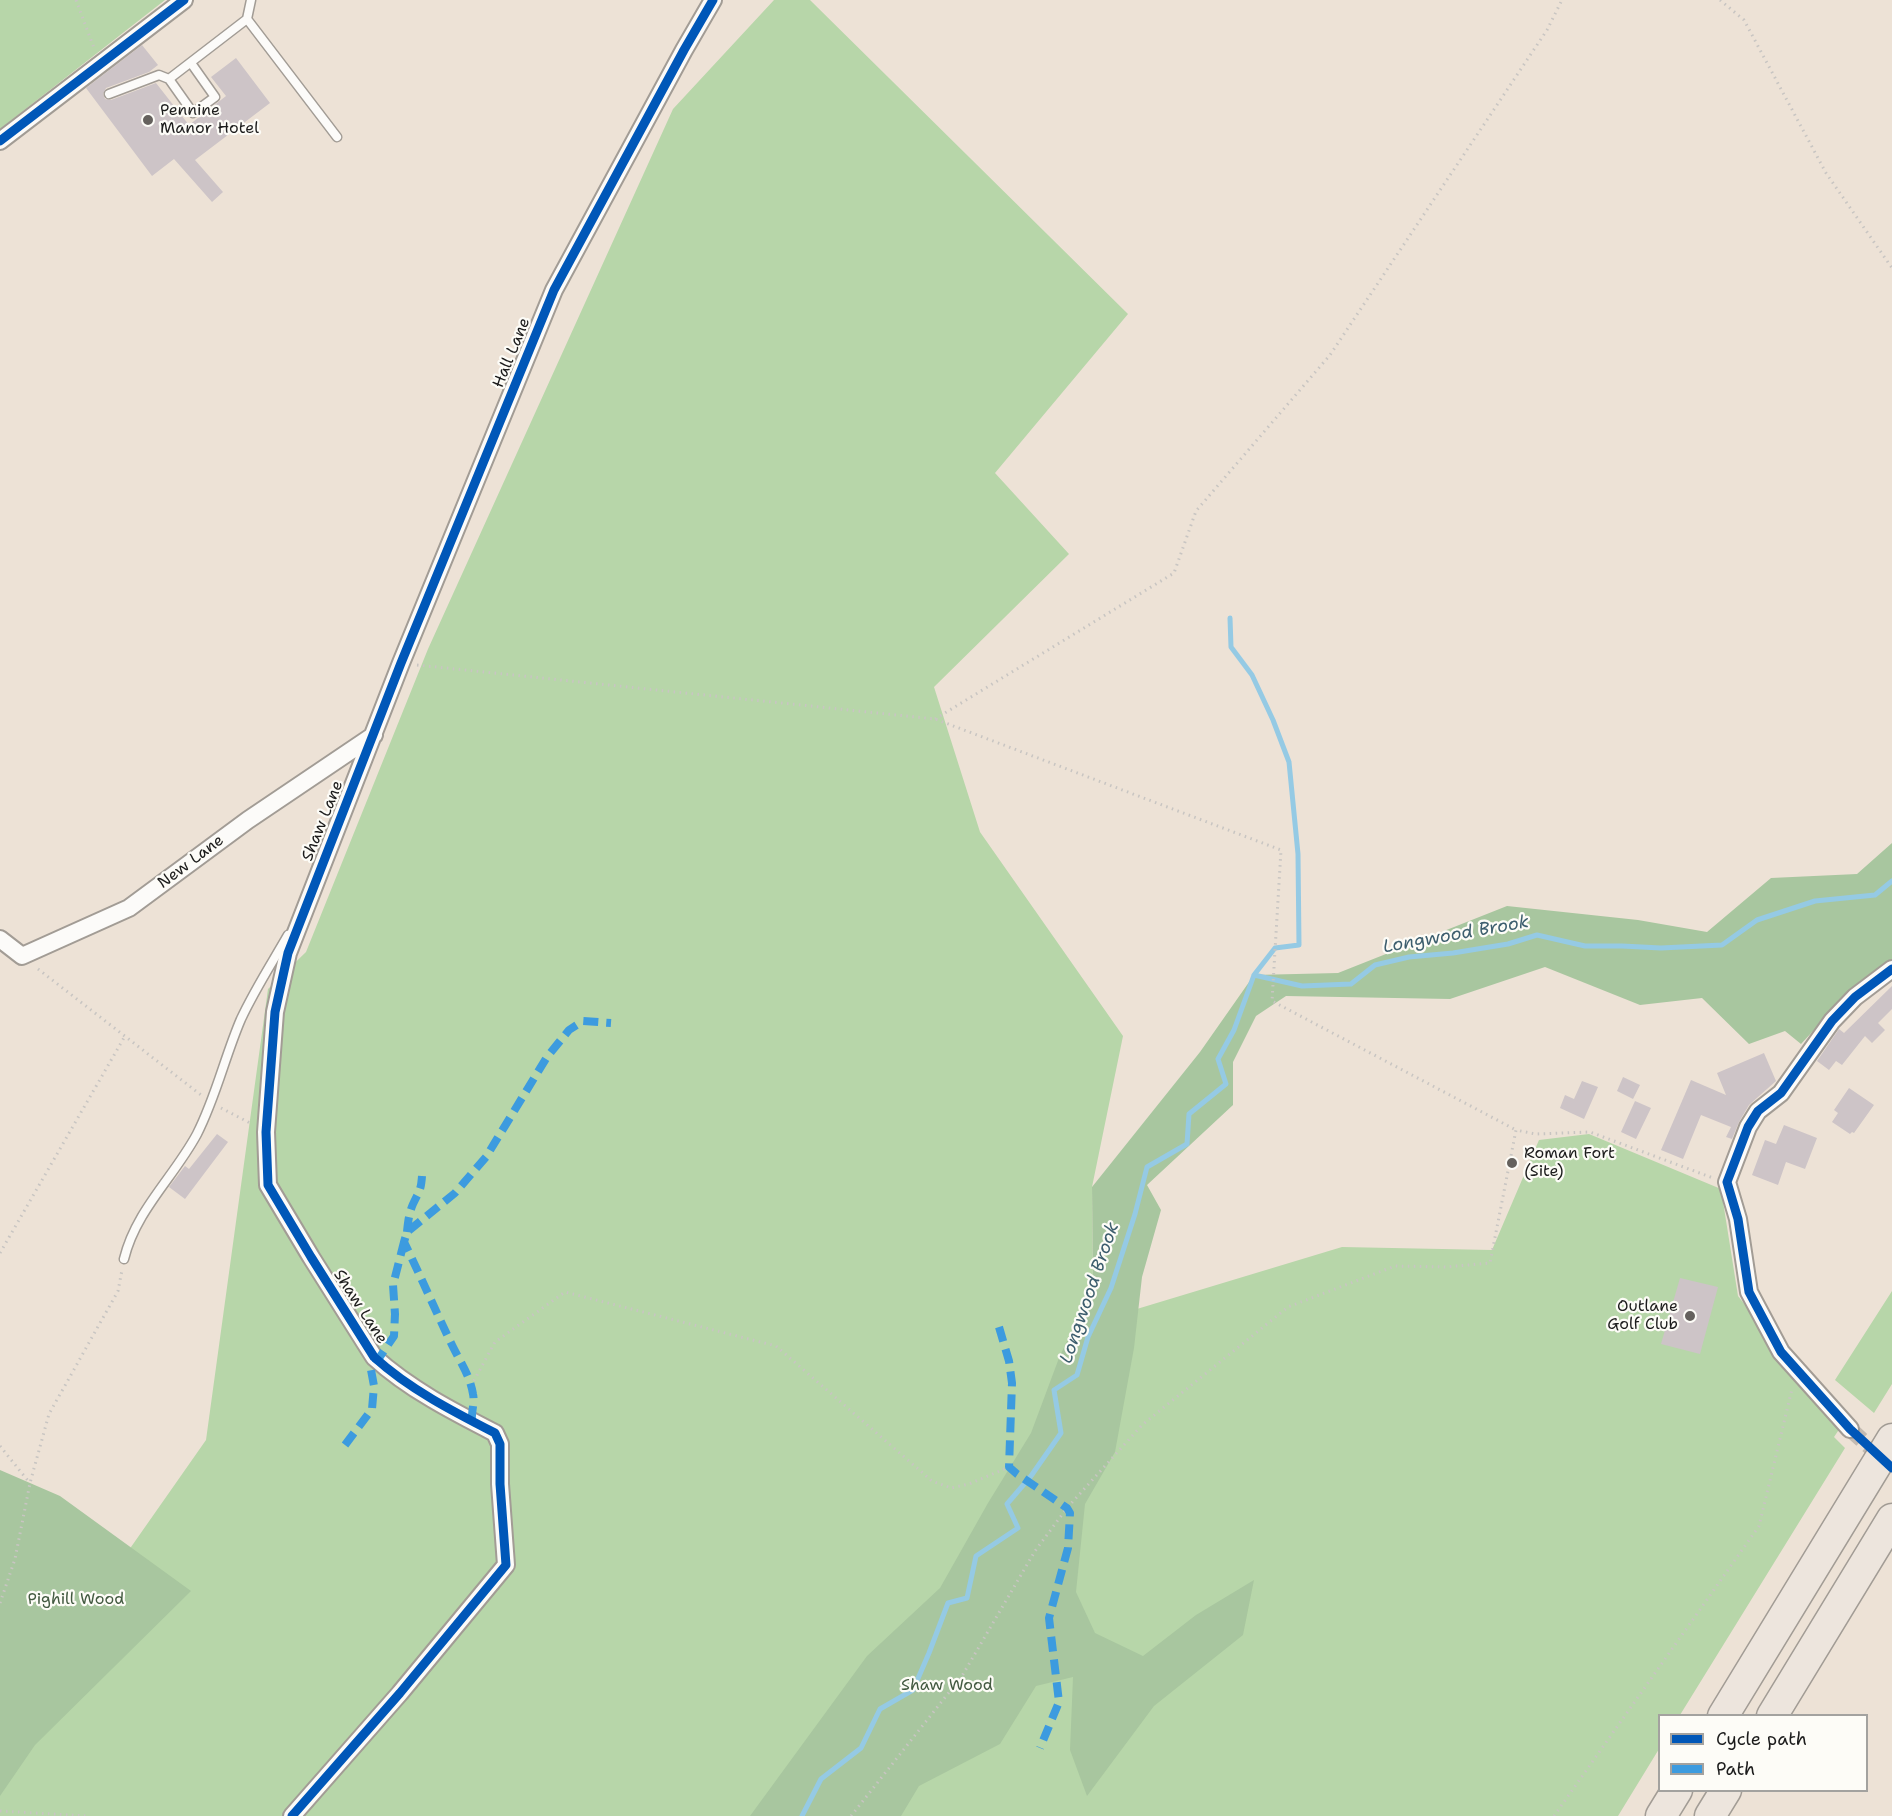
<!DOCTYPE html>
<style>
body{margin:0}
#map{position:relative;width:1892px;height:1816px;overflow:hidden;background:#ede2d6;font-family:"Shantell Sans",sans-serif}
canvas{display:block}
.legend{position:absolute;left:1658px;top:1714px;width:210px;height:78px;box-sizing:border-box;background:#fdfcf7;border:2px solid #a3a29f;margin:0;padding:8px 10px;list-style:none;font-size:18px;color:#1c1c1c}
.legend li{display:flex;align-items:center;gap:12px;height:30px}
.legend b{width:30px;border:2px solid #a3a29f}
</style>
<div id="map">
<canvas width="1892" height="1816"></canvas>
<ul class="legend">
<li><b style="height:8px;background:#0057b8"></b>Cycle path</li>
<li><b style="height:8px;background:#3c9bdf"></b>Path</li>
</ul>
</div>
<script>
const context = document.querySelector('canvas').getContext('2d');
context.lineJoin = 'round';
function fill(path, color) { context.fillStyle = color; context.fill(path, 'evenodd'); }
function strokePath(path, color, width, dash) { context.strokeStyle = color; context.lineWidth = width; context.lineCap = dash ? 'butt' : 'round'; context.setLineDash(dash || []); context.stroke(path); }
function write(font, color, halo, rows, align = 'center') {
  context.font = font + ' "Shantell Sans",sans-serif'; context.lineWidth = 4.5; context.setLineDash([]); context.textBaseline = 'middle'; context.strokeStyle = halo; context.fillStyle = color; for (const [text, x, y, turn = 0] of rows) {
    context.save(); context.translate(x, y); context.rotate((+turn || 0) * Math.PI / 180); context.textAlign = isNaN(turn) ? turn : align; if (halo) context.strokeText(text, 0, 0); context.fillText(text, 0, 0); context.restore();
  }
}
fill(new Path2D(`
 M0,0h165l-165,129z
 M774,0h36l318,314 -133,159 74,81 -135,133 46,145 143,204 -31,151 1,99 -19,42 268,-81 150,3 47,-110 50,-6 132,55 17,107 104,129 -8,12 11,11 -165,267 -20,1 -1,33 -41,67h-1618v-82l206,-294 62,-451 38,-37 122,-303 245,-540z
 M1892,1291v93l-18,29 -39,-33z`), '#b7d6a9');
fill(new Path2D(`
 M1892,843v121l-41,26 -50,54 -16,-13 -36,13 -47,-46 -62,7 -95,-38 -95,32 -164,-3 -30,20 -23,46v43l-86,80 14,25 -19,67 -8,71 -19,104 -30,52 -9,88 19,41 48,23 53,-41 58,-35 -11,55 -89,71 -67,90 -17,-46 3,-73 -37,9 -36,58 -81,42 -18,30h-151l117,-160 73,-68 48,-85 43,-70 28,-75 34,-72 -1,-99 108,-135 54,-77 84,-2 169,-67 131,14 69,12 64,-54 86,-4z
 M0,1470l60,26 131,95 -156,154 -35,51z`), '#a8c69f');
strokePath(new Path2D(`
 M1230,618l1,29 21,28 21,45 16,42 9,92 1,91 -24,3 -21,27
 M802,1816l19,-37 40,-31 19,-39 33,-19 16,-37 19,-50 19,-5 9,-42 42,-28 -11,-24 24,-28 30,-43 -7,-43 23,-15 11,-38 23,-49 24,-74 12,-47 40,-23 2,-30 37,-30 -8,-25 16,-29 20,-55 48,11 49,-2 24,-19 34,-8 44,-4 55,-9 29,-9 48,11h37l39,2 61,-3 35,-25 58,-19 60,-6 17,-14`), '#95cae4', 5);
fill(new Path2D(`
 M142,45l16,20 -9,7 -43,16 -3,6 2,5 6,1 45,-17 33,42 37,-29 -15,-19 25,-19 34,45 -75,57 28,32 -11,10 -38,-43 -22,17 -66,-88z
 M1892,986v23l-14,14 7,7 -13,13 -7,-7 -23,29 -6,-4 -7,9 -12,-9 22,-32 5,4z
 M1764,1053l12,28 -27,24 -10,17 -7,17 -6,-2 5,-10 -30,-12 -18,44 -22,-9 30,-70 35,15 -9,-22z
 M1623,1077l17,8 -7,14 -16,-8z
 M1582,1081l16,6 -14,32 -24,-11 5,-13 9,4z
 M1849,1088l25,17 -20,28 -2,-1 -2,2 -18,-12 6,-9 -4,-3z
 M1635,1101l16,7 -15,31 -15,-7z
 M1784,1125l33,13 -12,31 -19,-7 -8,23 -26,-10 13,-35 11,4z
 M217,1134l11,8 -43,57 -16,-12 16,-21 4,3z
 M1680,1278l38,9 -18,67 -39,-10z`), '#cdc4c7');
strokePath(new Path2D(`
 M1850,1429l35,32`), '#c3bab1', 16, [16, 8]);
const service = new Path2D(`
 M247,19l90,118
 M169,79l78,-60 4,-19
 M109,94l50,-19 10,4 24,34 22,-16 -24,-34
 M124,1259c12,-49 50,-82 73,-125 19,-37 28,-78 44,-115 14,-30 31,-56 47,-84`);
const minor = new Path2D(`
 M0,141l184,-141
 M0,939l22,17 107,-48 119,-88 126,-85
 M1850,1429l-69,-77 -32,-60 -11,-73 -11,-37 21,-55 10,-16 23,-18 51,-72 23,-24 37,-28
 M292,1816l108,-123 106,-128 -6,-81v-40l-5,-11c-41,-21 -86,-44 -121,-76l-63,-100 -43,-72 -2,-53 9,-120 13,-59 113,-290 153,-373 130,-240 29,-50`);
const motorway = new Path2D(`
 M1723,1716l169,-277
 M1772,1716l120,-197
 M1661,1816l16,-26
 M1710,1816l16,-26`);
strokePath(service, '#a29c95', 11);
strokePath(minor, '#a29c95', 20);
strokePath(motorway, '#a29c95', 33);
strokePath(new Path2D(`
 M76,0l18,48
 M1720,0l24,20 82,153 66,95
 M417,665l518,54 346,131 -9,151 244,129
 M935,719l239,-146 22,-62 134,-156 217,-325 15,-30
 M38,969l163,126
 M221,1108l29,15
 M0,1253l125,-217
 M471,1386l24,-44 70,-50 211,54 156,135 19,7 18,-4 40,-17
 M0,1446l29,36
 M0,1603l15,-44 15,-76 19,-69 69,-123 4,-21
 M0,1811l87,5
 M851,1816l111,-140 73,-125 32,-43 75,-83 146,-118 107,-41 51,1 44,-4 26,-133 19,4 55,-2 123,46
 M1554,1816l205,-290 33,-137`), '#c8c5c2', 3, [1.5, 4.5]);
strokePath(service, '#fcfbf9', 8);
strokePath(minor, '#fcfbf9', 16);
strokePath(motorway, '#ede5dd', 30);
strokePath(new Path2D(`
 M407,1232c1,-10 2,-19 6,-28 6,-13 8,-13 9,-28
 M999,1327l10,34 3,22 -3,84 8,7 50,34 3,5 -2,35 -19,70 10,84 -19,46
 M472,1421c-1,-9 3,-18 1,-27 -3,-18 -12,-31 -20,-47 -17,-35 -32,-70 -49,-105l3,-10 48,-39 31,-36 61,-100 22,-27 14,-9 28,2
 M345,1445l27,-36 2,-23 -3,-16 23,-34 1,-22 -2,-29 11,-43`), '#3c9bdf', 8, [15, 8]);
strokePath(new Path2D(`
 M0,141l184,-141
 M1892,969l-37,28 -23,24 -51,72 -23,18 -10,16 -21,55 11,37 11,73 32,60 69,77 42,39
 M292,1816l108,-123 106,-128 -6,-81v-40l-5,-11c-41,-21 -86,-44 -121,-76l-63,-100 -43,-72 -2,-53 9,-120 13,-59 113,-290 153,-373 130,-240 29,-50`), '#0057b8', 9);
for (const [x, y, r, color] of [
 [148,120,6,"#65615d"],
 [1512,1163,6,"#65615d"],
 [1690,1316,6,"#65615d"]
]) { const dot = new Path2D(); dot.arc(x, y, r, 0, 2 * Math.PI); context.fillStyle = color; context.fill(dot); strokePath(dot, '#fdfcf7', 2); }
write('16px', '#1c1c1c', '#fdfcf7', [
 ["Pennine",160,111],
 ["Manor Hotel",160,129],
 ["Roman Fort",1524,1154],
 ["(Site)",1524,1172],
 ["Outlane",1678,1307,"right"],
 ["Golf Club",1678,1325,"right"]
], 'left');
write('16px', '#1c1c1c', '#fdfcf7', [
 ["Hall Lane",512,353,-68],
 ["Shaw Lane",323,821,-68],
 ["New Lane",191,862,-37],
 ["Shaw Lane",360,1307,57]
]);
write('16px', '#435a41', '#fdfcf7', [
 ["Pighill Wood",76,1600],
 ["Shaw Wood",947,1686]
]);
write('italic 18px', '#3d5e6e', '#fdfcf7', [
 ["Longwood Brook",1456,935,-10],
 ["Longwood Brook",1090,1293,-71]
]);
</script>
